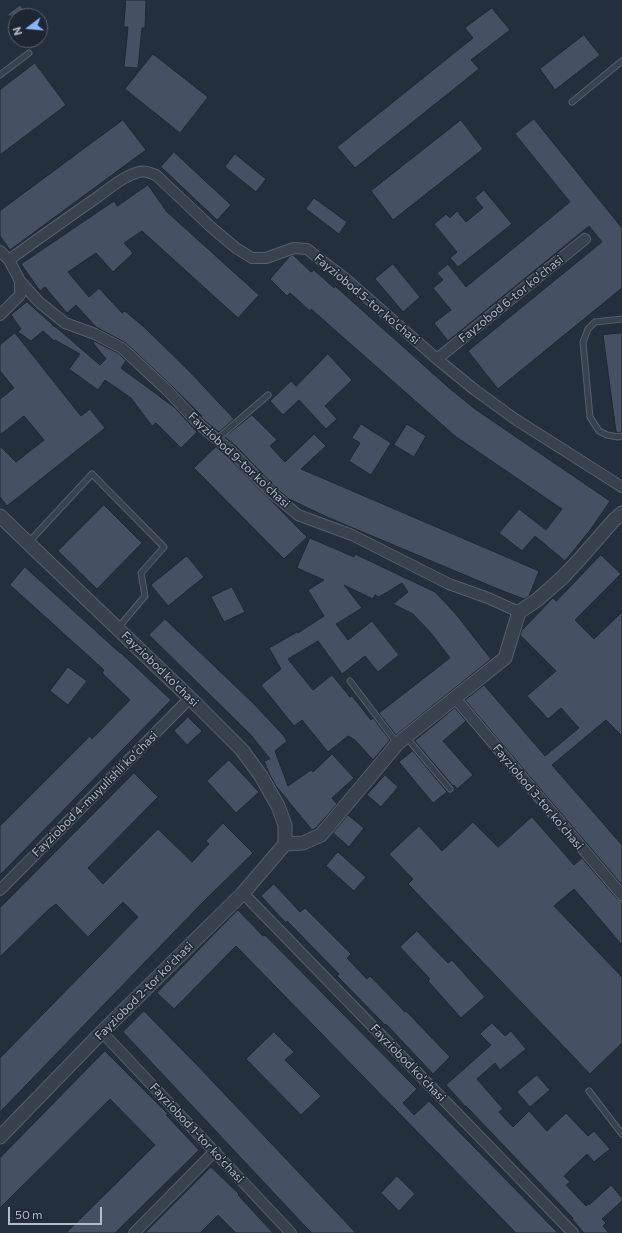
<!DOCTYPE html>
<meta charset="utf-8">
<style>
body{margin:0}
#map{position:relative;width:622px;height:1233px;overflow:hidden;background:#242f3e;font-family:Commissioner,sans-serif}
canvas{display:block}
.north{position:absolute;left:8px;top:8px;width:40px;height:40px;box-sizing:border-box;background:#1d2633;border:1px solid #59626f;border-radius:50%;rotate:254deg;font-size:11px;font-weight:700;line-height:16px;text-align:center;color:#b4bcc9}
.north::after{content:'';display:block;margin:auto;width:14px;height:18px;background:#8ab4f8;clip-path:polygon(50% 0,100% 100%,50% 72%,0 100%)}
.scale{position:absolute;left:8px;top:1207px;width:94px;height:18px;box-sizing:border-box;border:2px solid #b4bcc9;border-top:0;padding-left:5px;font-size:12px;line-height:14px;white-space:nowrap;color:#b4bcc9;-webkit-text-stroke:3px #1d2633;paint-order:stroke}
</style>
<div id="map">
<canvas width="622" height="1233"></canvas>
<div class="north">N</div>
<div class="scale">50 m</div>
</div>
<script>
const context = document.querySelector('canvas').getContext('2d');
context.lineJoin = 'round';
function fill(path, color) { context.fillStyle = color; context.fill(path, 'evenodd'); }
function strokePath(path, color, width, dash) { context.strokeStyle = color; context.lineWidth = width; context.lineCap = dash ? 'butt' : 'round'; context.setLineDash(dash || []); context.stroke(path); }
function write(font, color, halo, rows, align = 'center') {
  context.font = font + ' Commissioner,sans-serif'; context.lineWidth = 3; context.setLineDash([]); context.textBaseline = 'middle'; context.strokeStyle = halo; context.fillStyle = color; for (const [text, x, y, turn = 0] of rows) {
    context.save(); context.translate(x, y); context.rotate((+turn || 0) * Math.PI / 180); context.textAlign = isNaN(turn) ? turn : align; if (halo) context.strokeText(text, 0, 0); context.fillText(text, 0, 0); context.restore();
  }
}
const building = new Path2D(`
 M126,0h20l-1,28h-3l-4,40 -14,-1 4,-40h-4z
 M20,5l9,11h-23z
 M492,8l18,22 -39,30 8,9 -124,99 -18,-21 136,-109 -8,-10z
 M584,35l16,20 -45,35 -15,-21z
 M153,54l55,43 -28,36 -55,-44z
 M35,63l31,42 -66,50v-65z
 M534,119l88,109v60l-124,101 -30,-38 134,-109 -13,-16 -141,115 -14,-18 17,-13 -18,-22 10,-8 -6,-7 11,-9 18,23 104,-85 -55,-68z
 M123,120l23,30 -136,100 -10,-14v-25z
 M461,120l22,29 -90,71 -22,-29z
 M174,152l57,53 -14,15 -56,-53z
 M235,154l31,25 -10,13 -31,-25z
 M148,185l19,27 92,83 -21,23 -96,-87 -18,12 9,10 -20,19 -17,-19 -28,19 21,25 10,-9 23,25 3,-2 20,17 44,43 45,48 -15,13 -14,-11 -4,-4 1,-1 -31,-31 -45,-42 -30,-16 -20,-22 -9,8 -22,-26 -5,4 -19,-27 93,-63 3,5z
 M484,190l28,34 -54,43 -8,-9 7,-6 -23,-28 12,-10 4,4 7,-7 9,11 17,-14 -8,-10z
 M314,198l33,24 -8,12 -33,-25z
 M293,255l18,17 3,-2 20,18 1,-2 113,101 27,22 135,92 -19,28 -26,32 -30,-25 -13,15 -23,-18 20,-24 27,21 16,-21 -107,-73 -144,-127 -1,2 -20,-18 -3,3 -17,-17 20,-23z
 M393,264l27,33 -17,15 -28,-33z
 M27,302l26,23h-1l5,3 43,37 6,-6 -13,-16 1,-2 24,12 8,8 -5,7 53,39 23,25 -16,16 -25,-25 -4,3 -21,-28 -26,-18 -7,10 -29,-21 11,-15 -25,-14 -1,1 -11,-10 -12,10 -13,-9 3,-3 -10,-14z
 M15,333l66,83 9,-7 15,19 -98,78 -7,-9v-51l16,16 28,-22 -20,-24 -24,19v-36l14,-11 -14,-17v-26z
 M622,333v99l-4,1 -2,-1 -13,-97z
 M328,354l24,26 -27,26 12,13 -11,10 -27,-29 -16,15 -13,-14 21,-20 5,5z
 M252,415l25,25 -7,6 15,16 29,-28 12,12 -25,23 238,102 -10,25 -5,3 -26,-10 -171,-72 -38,-18 -13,-11 -40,-42 -11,-9z
 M361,424l30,19 -20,32 -22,-14 11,-18 -8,-5z
 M407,424l19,12 -12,21 -20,-12z
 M216,447l11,9 80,81 -23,22 -90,-91z
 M104,505l38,38 -45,46 -39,-38z
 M310,538l44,19 1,-3 80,38 20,21 36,46 -95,76 -17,-22 71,-55 -19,-25 -18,-19 -20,-10 15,-12 -6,-9 -23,14 -4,-2 -2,4 -29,-14 18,23 -26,16 12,16 24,-19 27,34 -21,17 -13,-16 -23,18 -24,-33 -30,18 25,31 19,-15 18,22 2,-1 19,24 2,-2 17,22 -17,20 -18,-20 -7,-4 -20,16 -26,-32 -8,6 -33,-41 20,-16 -12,-21 28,-16 1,1 26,-17 -16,-26 16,-10 -27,-12z
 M601,555l20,19 -46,46 19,19 28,-27v124l-16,-16 -54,45 70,80v40l-157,-185 19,-15 61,71 34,-28 -18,-20 -13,11 -21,-23 29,-25 -36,-36 2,-5 31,-32 3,3z
 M187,556l17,21 -36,29 -17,-21z
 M25,567l95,86h1l50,47 -171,175v-49l90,-90 2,3 38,-39 -28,-27 2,-3 -94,-85z
 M232,587l13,25 -21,10 -13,-25z
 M165,619l89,85 29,31 4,6 -12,10 13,35 23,-16 2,2 19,-18 22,24 -22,20 5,6 -21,24 -4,2 -36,-44 -6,-11 -6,-14 6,-2 -19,-24 -102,-100z
 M68,667l19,14 -19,24 -18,-14z
 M455,708l11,13 -23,20 30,34 -16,14 -3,-4 -1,1 -38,-45z
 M188,717l14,14 -15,14 -13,-14z
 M413,751l34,41 -14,11 -34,-41z
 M229,760l30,32 -23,21 -29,-32z
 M134,773l24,24 -70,71 15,16 55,-55 34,33 17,-18 -3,-3 17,-18 30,30 -50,49 -203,210v-54l138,-141 -15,-15 -35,35 -32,-33 -7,5 -49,48v-49z
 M385,775l13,12 -17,20 -14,-12z
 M348,815l16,13 -15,19 -16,-14z
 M532,817l42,48 8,-7 35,41 5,2v44l-48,-56 -20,17 68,71v66l-32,31 -182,-190 5,-5 -24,-25 30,-28 23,25 31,-29 25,25z
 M338,852l28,25 -12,14 -28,-25z
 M274,884l26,28 5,-4 46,46 -4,4 20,21 3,-3 35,36 1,-1 44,46 -17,17 -47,-50 -1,1 -48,-49 2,-2 -52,-53 -1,2 -25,-27z
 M238,910l25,26 2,-1 152,154 -14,14 11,12 15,-14 129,132h-42l-280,-287 -62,63 -17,-16z
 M417,931l31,32 4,-3 33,37 -24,21 -33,-37 2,-2 -30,-32z
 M144,1011l54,55 158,167h-44l-9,-9 -180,-192z
 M492,1023l13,13 6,-5 15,18 -26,21 -5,-7 -18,16 26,30 -4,3 14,15 16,-16 18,20 19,-18 22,23 6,-5 16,18 -16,13 -7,-8 -23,22 6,6 -4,3 20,21 2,-2 1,1 22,-20 11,13v3l-20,18 4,4 -3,3 6,7h-25l-12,-14 1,-1 -107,-112h-1l-19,-21 45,-40 -11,-11z
 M274,1032l20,20 -9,8 36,36 -20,19 -55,-56z
 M105,1051l63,63 -2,1 33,35 -84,83h-49l89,-88 -45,-46 -110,109v-50z
 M537,1075l13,15 -20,17 -13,-15z
 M211,1167l28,27 -1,1 35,38h-37l-18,-18 -18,18h-55z
 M397,1176l18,18 -16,17 -18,-18z`);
fill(building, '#455162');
strokePath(building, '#1f2835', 1);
const service = new Path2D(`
 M0,75l29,-22
 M572,102l50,-41
 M622,319l-27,3 -7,7 -5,13 7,75 9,14 8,4 11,2 4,-1
 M217,439l51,-44
 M28,543l64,-69 72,73 -23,26 4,23 -27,32
 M350,681l47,62
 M407,738l43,51
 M589,1091l33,43`);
const minor = new Path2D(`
 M0,251l9,9 11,21 19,21 26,21 30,11 27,14 45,42 34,36 30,25 41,42 26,22 54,20 97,49 39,14 31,14
 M9,260c30,-22 60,-43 90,-64 12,-9 25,-20 40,-24 7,-2 11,1 17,3l55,52 25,21 16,10h14l28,-10 13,1 40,31 90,79 38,31 40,29 107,68
 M0,315l20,-20v-14
 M437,359l148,-120
 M455,698l167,197
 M0,890l190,-192
 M243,893l330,340
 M102,1032l189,201
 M134,1233l81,-82`);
const tertiary = new Path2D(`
 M0,516l190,182 52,52 19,26 17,30 7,19v19
 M285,844l18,-1 18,-8 77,-92 107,-85 14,-46 18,-12 25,-22 16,-17 36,-41 8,-7
 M0,1137l102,-105 141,-139 42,-49`);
strokePath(service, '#565f6c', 7);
strokePath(minor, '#565f6c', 12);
strokePath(tertiary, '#565f6c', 15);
strokePath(service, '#38414e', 5);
strokePath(minor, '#38414e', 10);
strokePath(tertiary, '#38414e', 13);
write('12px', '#b4bcc9', '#1d2633', [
 ["Fayziobod 5-tor ko'chasi",367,299,40],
 ["Fayzobod 6-tor ko'chasi",511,299,-39],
 ["Fayziobod 9-tor ko'chasi",239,460,43],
 ["Fayziobod ko'chasi",160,669,44],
 ["Fayziobod 4-muyulishli koʻchasi",95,794,-45],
 ["Fayziobod 3-tor ko'chasi",538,797,50],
 ["Fayziobod 2-tor ko'chasi",144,991,-45],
 ["Fayziobod ko'chasi",408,1063,46],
 ["Fayziobod 1-tor ko'chasi",197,1133,47]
]);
</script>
